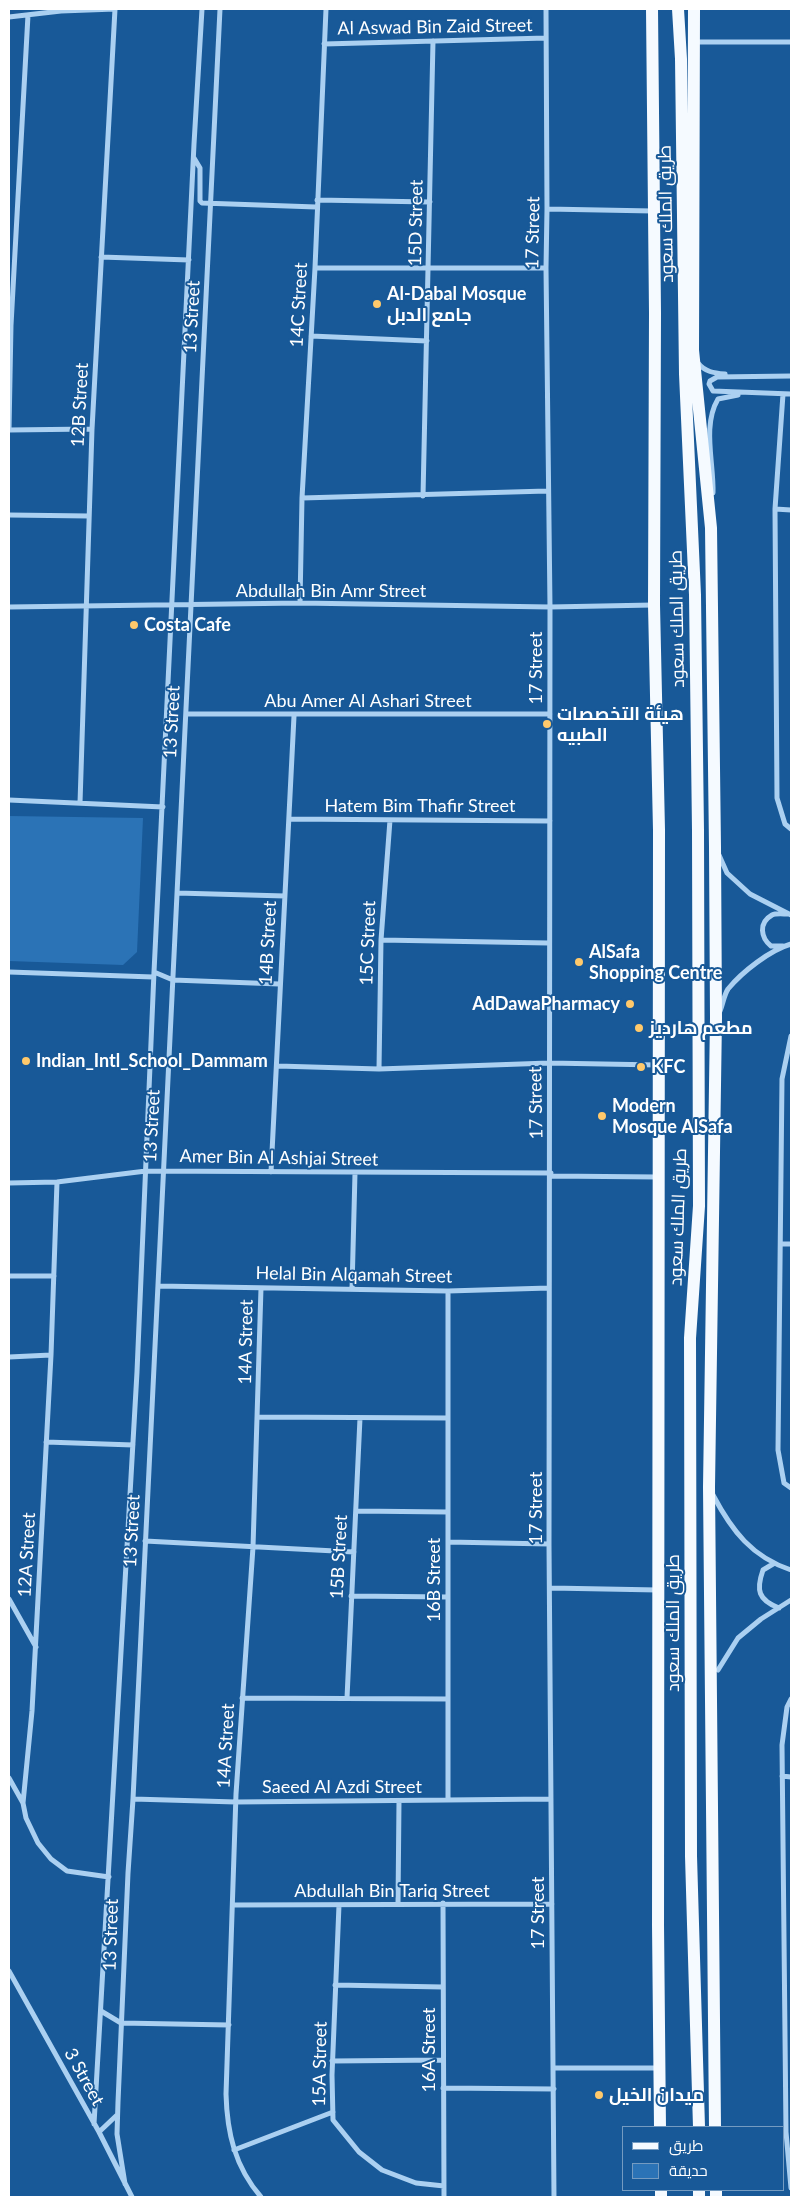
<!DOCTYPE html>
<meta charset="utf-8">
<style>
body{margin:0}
#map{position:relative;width:800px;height:2206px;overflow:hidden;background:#185998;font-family:Lato,Cairo,sans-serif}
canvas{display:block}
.frame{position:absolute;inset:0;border:10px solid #fff;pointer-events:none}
.legend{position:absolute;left:622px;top:2126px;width:162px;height:65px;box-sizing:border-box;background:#185998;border:1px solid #749bc1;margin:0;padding:6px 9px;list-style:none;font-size:15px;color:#fff}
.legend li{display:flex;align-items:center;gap:10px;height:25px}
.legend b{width:25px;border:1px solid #749bc1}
</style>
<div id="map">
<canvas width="800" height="2206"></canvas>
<div class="frame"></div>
<ul class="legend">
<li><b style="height:6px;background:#f5faff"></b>طريق</li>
<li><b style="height:14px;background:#2b73b6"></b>حديقة</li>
</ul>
</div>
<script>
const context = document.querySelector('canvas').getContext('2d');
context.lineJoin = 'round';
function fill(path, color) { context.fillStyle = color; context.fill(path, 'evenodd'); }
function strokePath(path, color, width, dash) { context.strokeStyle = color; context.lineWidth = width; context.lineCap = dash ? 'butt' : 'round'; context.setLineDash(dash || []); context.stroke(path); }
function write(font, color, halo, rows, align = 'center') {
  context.font = font + ' Lato,Cairo,sans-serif'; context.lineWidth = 4; context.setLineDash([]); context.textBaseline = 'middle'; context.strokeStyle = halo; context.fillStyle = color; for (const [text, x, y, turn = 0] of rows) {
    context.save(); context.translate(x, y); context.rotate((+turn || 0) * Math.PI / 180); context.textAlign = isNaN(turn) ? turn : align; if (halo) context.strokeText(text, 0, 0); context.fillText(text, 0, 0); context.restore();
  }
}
fill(new Path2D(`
 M9,816l134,2 -6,134 -14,13 -114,-4z`), '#2b73b6');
strokePath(new Path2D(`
 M546,9l1,200 -1,59 4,339 -1,937 5,653
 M9,17l52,-6 54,-2
 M696,42h95
 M324,44l222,-6
 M194,158l6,10v33l2,2 114,4
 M317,200l113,2
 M547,209l106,2
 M101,257l88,3
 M315,268h231
 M311,336l116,5
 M698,363c7,9 16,10 27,11
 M791,376l-74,1 -7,4 -1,3 4,7 78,3
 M783,394l-8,115 2,289 8,26 6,5
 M9,430l2,-105 17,-310
 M9,430l83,-1
 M713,493c1,-30 -11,-67 5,-94l20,-4
 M423,496l10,-455
 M302,498l245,-7
 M775,509l16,1
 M9,515l80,1
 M300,603l2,-105 13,-230 11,-259
 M9,607l291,-4 250,4 103,-2
 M186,714h364
 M9,800l154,7
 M80,803l12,-374 23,-420
 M289,819l261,2
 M719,855l8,18 23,21 41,21
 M177,893l108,3
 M381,940l167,3
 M783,946h-12c-10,-8 -13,-23 1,-31 4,-2 11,-1 16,-1
 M9,972l144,5
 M154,972l19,8 106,4
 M720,1011c3,-7 4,-16 8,-22 14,-17 42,-39 63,-45
 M791,1036l-9,43 -4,371 6,33 7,5
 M278,1066l101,3 170,-6 109,2
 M379,1069l2,-129 9,-120
 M271,1172l23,-456
 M551,1176l107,1
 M57,1182l-6,173 -19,356 -9,92 3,15 12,25 13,16 16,12 42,6
 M9,1183l48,-1 89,-11 405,2
 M781,1244h10
 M9,1276h45
 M158,1286l290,5 101,-3
 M352,1289l3,-116
 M9,1357l42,-2
 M258,1417l190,1
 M46,1442l87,3
 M713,1495c19,36 39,62 78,75
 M356,1511l92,1
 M145,1541l209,11
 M448,1542l101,2
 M773,1564l-10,6c-7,20 -5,30 16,38
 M551,1588l107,2
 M351,1596l97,1
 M9,1599l27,48
 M718,1670l20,-32 23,-19 30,-19
 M242,1698l206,1
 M347,1698l13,-280
 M791,1699l-4,8 -5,38 4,387 5,56
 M782,1776l9,1
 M9,1778l14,25
 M133,1799l103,3 315,-3
 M448,1800v-509
 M443,1903l1,294
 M398,1904l1,-103
 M233,1905l319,-1
 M339,1905l-7,170 1,45 26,32 23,18 34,13 28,3
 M9,1971l90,161 33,65
 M335,1985l108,2
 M101,2011l20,12 108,2
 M332,2061l111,-1
 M553,2068h106
 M443,2088l111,1
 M94,2124l43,-752 17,-400 40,-828 8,-135
 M99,2132l18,-17
 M234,2150l99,-38
 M125,2184l-8,-50 1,-32 10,-229 5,-74 87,-1790
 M261,2197c-26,-30 -34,-64 -35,-103l10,-300 17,-247 8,-259`), '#abd0f1', 5);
strokePath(new Path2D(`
 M652,9l3,304 -1,292 5,225 -1,1094 2,203
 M678,9l3,50 4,315 10,221 3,236 1,375 -9,132 1,518 8,271
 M694,9l-1,341 18,178 4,319 1,171 -7,469 6,640
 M661,2190v7
 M699,2190v7
 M716,2190v7`), '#f5faff', 12);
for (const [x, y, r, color] of [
 [377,304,5,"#ffc96b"],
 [134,625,5,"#ffc96b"],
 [547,724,5,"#ffc96b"],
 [579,962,5,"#ffc96b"],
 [630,1004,5,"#ffc96b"],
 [639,1028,5,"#ffc96b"],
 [26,1061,5,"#ffc96b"],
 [641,1067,5,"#ffc96b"],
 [602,1116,5,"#ffc96b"],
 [599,2095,5,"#ffc96b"]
]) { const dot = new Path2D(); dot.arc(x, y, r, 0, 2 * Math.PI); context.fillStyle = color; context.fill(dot); strokePath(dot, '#185998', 2); }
write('18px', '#fff', '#185998', [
 ["Al Aswad Bin Zaid Street",435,27,-1],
 ["طريق الملك سعود",666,214,-91],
 ["15D Street",416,223,-89],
 ["17 Street",533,233,-89],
 ["14C Street",299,305,-87],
 ["13 Street",192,317,-87],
 ["12B Street",80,405,-87],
 ["Abdullah Bin Amr Street",331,591],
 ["طريق الملك سعود",677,619,-91],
 ["17 Street",536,668,-90],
 ["Abu Amer Al Ashari Street",368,701],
 ["13 Street",172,722,-87],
 ["Hatem Bim Thafir Street",420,806],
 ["14B Street",268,943,-87],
 ["15C Street",368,943,-88],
 ["17 Street",536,1103,-91],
 ["13 Street",152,1126,-87],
 ["Amer Bin Al Ashjai Street",279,1158,1],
 ["طريق الملك سعود",678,1217,-88],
 ["Helal Bin Alqamah Street",354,1275,1],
 ["14A Street",246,1342,-89],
 ["17 Street",536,1508,-90],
 ["13 Street",132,1531,-87],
 ["12A Street",27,1555,-87],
 ["15B Street",339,1557,-87],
 ["16B Street",434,1580,-90],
 ["طريق الملك سعود",673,1623,-90],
 ["14A Street",226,1746,-87],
 ["Saeed Al Azdi Street",342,1787],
 ["Abdullah Bin Tariq Street",392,1891],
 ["17 Street",538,1913,-90],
 ["13 Street",111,1935,-88],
 ["16A Street",429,2050,-90],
 ["15A Street",320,2064,-89],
 ["3 Street",84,2077,61]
]);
write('bold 18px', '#fff', '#185998', [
 ["Al-Dabal Mosque",387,294],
 ["جامع الدبل",387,315],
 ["Costa Cafe",144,625],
 ["هيئة التخصصات",557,714],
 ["الطبيه",557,735],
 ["AlSafa",589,952],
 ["Shopping Centre",589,973],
 ["AdDawaPharmacy",620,1004,"right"],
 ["مطعم هارديز",649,1028],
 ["Indian_Intl_School_Dammam",36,1061],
 ["KFC",651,1067],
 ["Modern",612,1106],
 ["Mosque AlSafa",612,1127],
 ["ميدان الخيل",609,2095]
], 'left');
</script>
